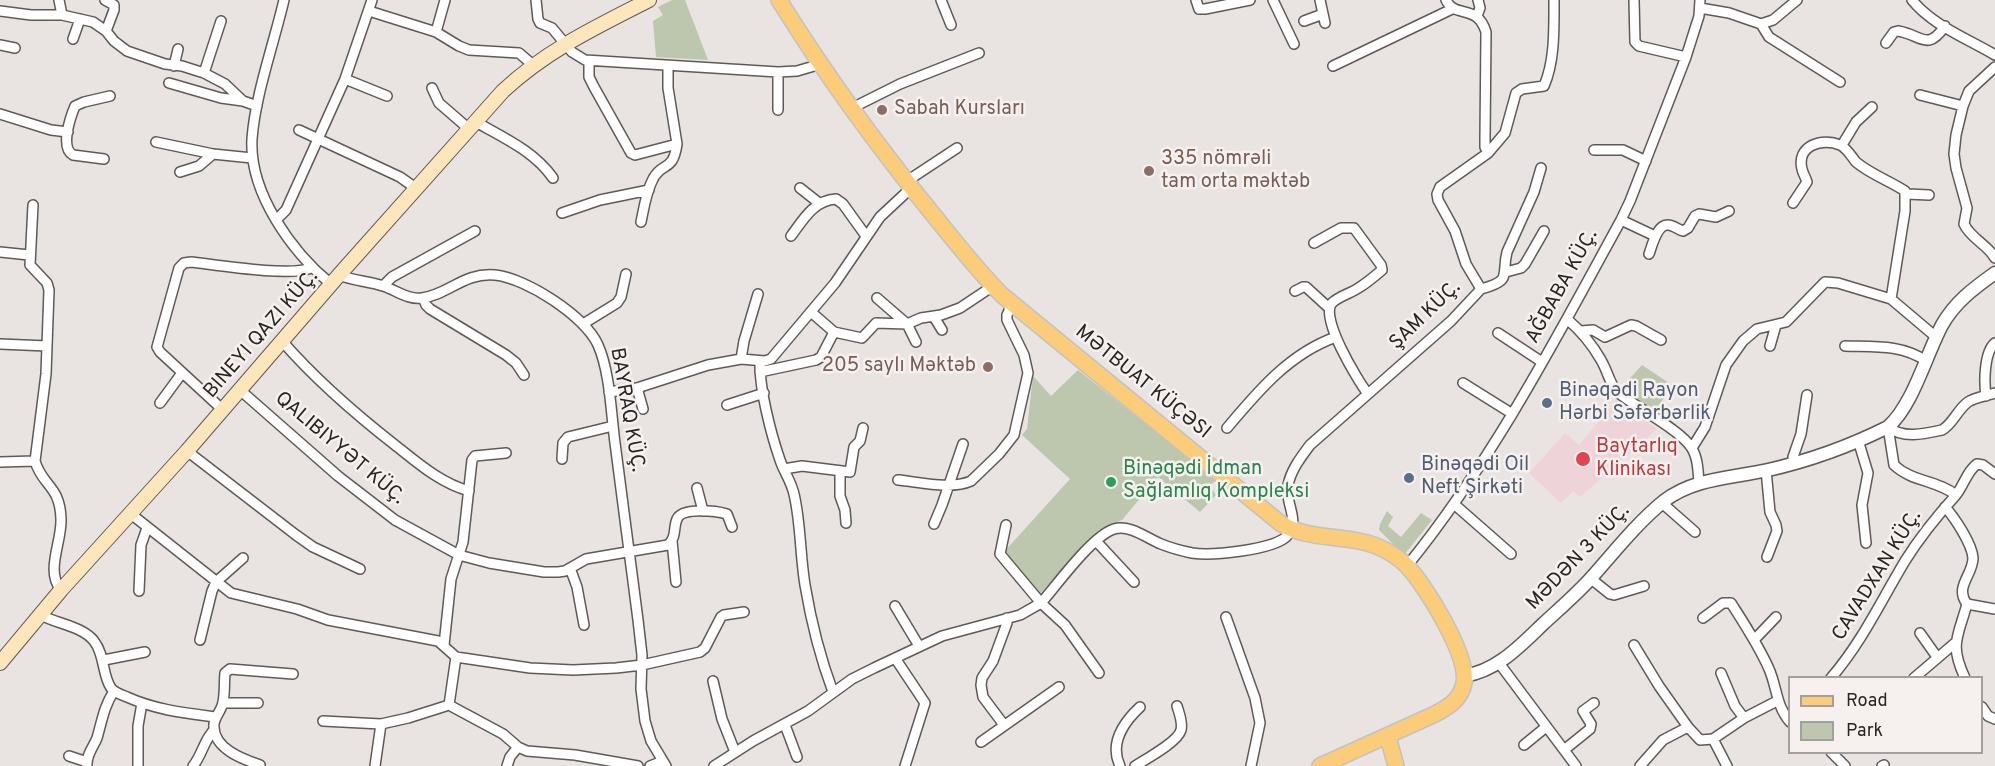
<!DOCTYPE html>
<meta charset="utf-8">
<style>
body{margin:0}
#map{position:relative;width:1995px;height:766px;overflow:hidden;background:#e9e3e1;font-family:Overpass,sans-serif}
canvas{display:block}
.legend{position:absolute;left:1788px;top:676px;width:195px;height:78px;box-sizing:border-box;background:#f6f1ef;border:2px solid #a39f9e;margin:0;padding:8px 10px;list-style:none;font-size:18px;color:#272524}
.legend li{display:flex;align-items:center;gap:12px;height:30px}
.legend b{width:30px;border:2px solid #a39f9e}
</style>
<div id="map">
<canvas width="1995" height="766"></canvas>
<ul class="legend">
<li><b style="height:8px;background:#fbcd7a"></b>Road</li>
<li><b style="height:16px;background:#bcc7ad"></b>Park</li>
</ul>
</div>
<script>
const context = document.querySelector('canvas').getContext('2d');
context.lineJoin = 'round';
function fill(path, color) { context.fillStyle = color; context.fill(path, 'evenodd'); }
function strokePath(path, color, width, dash) { context.strokeStyle = color; context.lineWidth = width; context.lineCap = dash ? 'butt' : 'round'; context.setLineDash(dash || []); context.stroke(path); }
function write(font, color, halo, rows, align = 'center') {
  context.font = font + ' Overpass,sans-serif'; context.lineWidth = 5; context.setLineDash([]); context.textBaseline = 'middle'; context.strokeStyle = halo; context.fillStyle = color; for (const [text, x, y, turn = 0] of rows) {
    context.save(); context.translate(x, y); context.rotate((+turn || 0) * Math.PI / 180); context.textAlign = isNaN(turn) ? turn : align; if (halo) context.strokeText(text, 0, 0); context.fillText(text, 0, 0); context.restore();
  }
}
fill(new Path2D(`
 M1616,400l41,29 -77,68 -7,-6 -12,12 -32,-30 36,-40 14,12z`), '#eed3d8');
fill(new Path2D(`
 M672,0h13l23,60 -52,-3 -3,-36 10,-6 -5,-8z
 M1642,365l30,20 -17,27 -34,-24z
 M1078,370l138,110 -6,6 6,9 -16,17 -42,-35 -36,43 -23,10 -60,65 -36,-42 67,-74 -48,-44 5,-6 6,-53 18,20z
 M1387,511l6,6 -5,9 13,11 20,-24 11,7 -28,35 -25,-25 1,-6z`), '#bcc7ad');
const minor = new Path2D(`
 M59,0l3,15
 M105,0l9,5v5l-8,21
 M284,0c-10,43 -29,96 -32,139 -3,54 40,113 79,145
 M536,0l2,19 2,4 12,5 20,24 13,8 193,12 19,-1 24,-7
 M941,0l10,25
 M1196,0l3,9h6l45,-9
 M1273,0l21,44
 M1320,0l5,23
 M1634,0l1,42 4,4 47,11
 M1912,0c20,25 56,39 83,55
 M1700,8l29,5 32,11 12,-4 24,-20
 M0,11l31,4h31l31,7 13,9 8,10 13,10 38,13 17,2 22,7 21,11 18,17 14,5
 M369,11l67,21 23,14 10,4 50,3 14,12
 M1477,16l3,-8 -2,-8
 M1304,21l19,-7
 M1761,24l8,13 71,45
 M436,32l9,-32
 M73,39l7,-20
 M1886,43l8,-11 4,-1c24,4 29,21 47,-5
 M0,45l15,3
 M589,61v16l5,10 37,66 4,2 42,-11
 M174,66l4,-17
 M1333,66l119,-57
 M1995,67l-26,24 -6,15 -7,29 -2,19 2,14 11,40 -3,16c7,15 23,20 31,34
 M778,72v38
 M204,73l17,-52
 M345,79l42,17
 M169,83l52,15 22,3
 M432,88l7,15 30,26
 M1920,95l43,11
 M852,108l48,-24 79,-31
 M0,114l51,16 17,2
 M476,122c28,16 58,29 77,56
 M299,130l101,47 17,12
 M156,142l57,12 39,4
 M1842,145l14,-23 16,-15
 M1594,150h29l23,11
 M1488,153l17,-20 11,-40 6,-4 22,-3c11,-25 10,-58 10,-86
 M104,159l-31,-4c-13,-7 -3,-37 2,-49l9,-4 26,-6
 M180,172l19,-6 14,-12
 M907,181l50,-33
 M800,188l19,15
 M1907,194l22,1
 M1793,203l14,-21c-1,-4 -4,-8 -5,-13 -6,-23 20,-32 38,-24 7,3 11,11 16,17 14,12 34,19 49,29v20l-14,88
 M33,205l-3,60 17,18 2,7 -3,84 -11,87c7,25 25,24 26,58 1,23 -16,52 0,71
 M562,213l38,-13 49,-10
 M276,220l10,-10 59,-131 27,-79
 M1621,220l34,16
 M641,222c3,-14 5,-30 12,-43 9,-18 20,-6 24,-35l-9,-56v-22
 M791,236c12,-16 23,-36 45,-37l7,5 23,32
 M1314,243l27,-15h13l27,37 1,5c-7,6 -14,12 -22,17 -8,6 -21,9 -28,16 -13,14 26,78 36,91
 M0,252l29,3
 M1649,254c3,-8 8,-30 19,-29 5,0 11,5 15,6l5,-3 7,-12 4,-2 17,3 13,-6
 M1506,272l15,-4 4,-4 19,-33
 M339,275c15,6 29,6 44,11 13,4 25,14 39,12 26,-3 42,-26 73,-23 31,3 90,41 103,70 12,27 13,68 17,98 8,59 15,118 23,177l4,35 -1,34 4,32 6,20 15,25
 M383,286l9,-9 83,-46
 M1481,289c32,-9 20,-13 26,-37l27,-60 7,-24
 M1295,291l8,-4h3l23,21
 M423,298l3,7 4,4 76,46 10,8 8,12
 M877,298l30,26 9,18
 M811,312l23,20 28,6 14,-15 31,1 14,-6 20,-3 19,-7 33,-22
 M934,317l8,13
 M1567,319c14,12 25,25 34,41 6,10 8,21 15,31 19,16 63,38 75,56 7,10 7,24 8,36
 M583,324l34,-21 4,-6 5,-23
 M1581,331l12,-1 12,7 26,-12 5,1 25,14
 M1498,333l44,29
 M282,341c34,39 72,72 113,104 23,18 45,38 74,46
 M0,344l47,2
 M1770,346l6,-21
 M1845,346c28,1 56,-2 81,15
 M741,359l3,-18 14,-47
 M760,361c-1,27 11,73 20,99 4,12 11,21 14,34 7,30 6,61 11,91 6,36 15,72 28,107
 M760,372l56,-12 5,-3 13,-25
 M1463,383l48,30
 M637,388l6,21
 M240,390l98,86 57,44 64,35 30,8 55,9h14l7,-1 21,-12 82,-14c9,-8 5,-17 9,-26 5,-12 39,-8 50,-5l5,13
 M609,392l28,-4 71,-23 33,-6 24,2 6,-2 64,-76 45,-66 31,-29
 M1986,396c-2,-14 -2,-44 9,-53
 M160,403l22,-30
 M727,405l37,-12
 M223,410l-63,-58 -3,-5 22,-79 5,-5 7,-1c26,3 99,15 120,6
 M1888,427c15,12 36,7 54,3 11,-6 15,-20 26,-28 7,-5 18,-6 27,-9
 M1227,428c31,-37 63,-75 109,-91
 M1858,440l10,33 -6,32 4,38
 M1692,448l13,-21 21,-62 17,-24 14,-12 29,-7 39,-40 13,1 53,16 45,38
 M187,451l109,84 17,12 47,22
 M562,459l1,-16 5,-6 45,-11
 M0,462l35,-1
 M1794,463l-1,-6 8,-23 6,-39
 M784,469l18,-3 48,6 4,-25 6,-6 3,-13
 M1766,470l4,42 6,13 1,6 -10,26
 M840,471v25l5,14 1,13
 M898,480c22,2 53,10 73,1l28,-27 15,-19 14,-62 -4,-18 -17,-35v-5l5,-11
 M697,488l6,23
 M1956,495c8,-10 11,-24 21,-31l6,1 12,9
 M1662,503l33,29
 M1454,504l57,50
 M1945,507c10,11 27,37 28,51 0,17 -19,29 -6,46 -9,33 -18,40 -2,74
 M131,514l100,79 66,16 31,11 110,21 18,16 74,11 43,2 43,-2 26,-3 58,-13 5,-4 16,-31 3,-2 20,-3
 M934,524l8,-19 21,-61
 M1006,525l-6,29 41,49 24,22 34,48
 M672,541l4,41
 M1096,541l38,41
 M1407,566c86,-106 149,-227 214,-346l9,-19 56,-144 13,-41 1,-16
 M570,568l7,19 7,38
 M1590,578l20,16 4,1 30,-9
 M139,591l2,-46 6,-17
 M1967,604l28,5
 M895,606l24,40
 M41,615c16,9 41,11 53,26 11,14 8,34 17,47 4,5 11,7 16,9 29,13 58,16 89,20
 M1226,617l29,81 5,25 -9,43
 M1703,618l20,-15h8c14,22 28,43 38,66 8,18 7,37 21,53
 M1920,633l17,24
 M200,640l12,-49 4,-9 27,-24
 M1754,640l22,-23
 M444,645l7,-66 12,-37 9,-82 3,-4 31,-3
 M1634,645l25,41 29,41
 M895,658l30,45 -20,63
 M104,660l41,-8
 M1499,663l77,103
 M1721,673l14,33 9,12
 M1831,678c31,-36 50,-77 74,-117 15,-24 32,-45 51,-66 -19,-15 -44,-13 -62,-30l-6,-38
 M1914,678l41,-35
 M713,681l9,38 13,33
 M223,703h35
 M449,705l7,-48
 M1982,707l6,9 7,3
 M323,721l58,3 27,-6 41,-13 54,29 15,13 9,4 48,4 63,11
 M785,725l12,32
 M1004,725l-21,-28 -2,-12 1,-7 11,-17 14,-38v-5
 M1713,739l14,27
 M981,742l78,-55
 M1524,745l22,-18
 M1564,750l26,-21 1,-5 -8,-13 11,-8
 M1831,752l14,14
 M69,756l18,6
 M260,765c-18,-6 -48,-17 -46,-41 1,-8 8,-14 9,-22 2,-9 1,-19 2,-29l5,-4 63,5
 M87,766c-1,-11 6,-18 10,-28 5,-17 7,-32 17,-47
 M138,766v-40l4,-23
 M193,766c9,-11 11,-26 21,-36
 M375,766l6,-42
 M507,766l3,-9 8,-10
 M650,766l13,-5
 M714,766l39,-25 55,-30 44,-32 22,-11 68,-32 78,-21 21,-12c16,-18 51,-67 73,-74 16,-5 34,10 47,15 10,4 21,7 31,9 20,3 79,-3 94,-16 16,-16 -2,-34 2,-52 3,-15 13,-28 22,-40l141,-124 30,-32 -15,-25 -11,-33 -17,-31 -1,-6 3,-7 48,-34 -3,-6v-9l1,-106c-9,-29 -31,-13 -40,-32
 M1120,766c-11,-23 4,-44 20,-59
 M1135,766c11,-7 43,-24 46,-36 2,-8 -2,-17 -4,-24
 M1640,766l23,-26 25,-13 12,13 13,-1 31,-21 33,-17
 M1882,766l2,-1`);
const tertiary = new Path2D(`
 M1464,676c33,-5 56,-30 79,-52 16,-15 34,-30 49,-47 23,-26 45,-54 72,-76 30,-23 68,-23 104,-31 40,-9 82,-24 120,-43 25,-22 38,-72 54,-102 13,-23 32,-37 53,-52`);
const secondary = new Path2D(`
 M0,663l61,-73 126,-139 152,-176 164,-184c44,-41 93,-64 146,-91`);
const primary = new Path2D(`
 M779,0c46,74 97,144 152,212 23,28 45,57 71,83l278,228c32,20 71,9 105,27 8,4 16,10 22,16 19,20 62,90 57,117 -3,17 -17,25 -31,32l-113,51
 M1388,737l8,29`);
strokePath(minor, '#5f5a58', 12);
strokePath(tertiary, '#5f5a58', 15);
strokePath(secondary, '#5f5a58', 16);
strokePath(primary, '#c3c2c2', 18);
strokePath(minor, '#fff', 9);
strokePath(tertiary, '#fff', 12);
strokePath(secondary, '#fde6bc', 14);
strokePath(primary, '#fbcd7a', 15);
for (const [x, y, r, color] of [
 [882,110,6,"#8d6e63"],
 [1149,171,6,"#8d6e63"],
 [988,367,6,"#8d6e63"],
 [1547,403,6,"#5c6f8a"],
 [1583,459,8,"#e0444e"],
 [1409,478,6,"#5c6f8a"],
 [1111,482,6,"#2e9e5b"]
]) { const dot = new Path2D(); dot.arc(x, y, r, 0, 2 * Math.PI); context.fillStyle = color; context.fill(dot); strokePath(dot, '#f6f1ef', 2); }
write('20px', '#785e54', '#f6f1ef', [
 ["Sabah Kursları",894,110],
 ["335 nömrəli",1161,160],
 ["tam orta məktəb",1161,183],
 ["205 saylı Məktəb",976,367,"right"]
], 'left');
write('20px', '#272524', '#f6f1ef', [
 ["AĞBABA KÜÇ.",1563,287,-61],
 ["ŞAM KÜÇ.",1426,316,-44],
 ["BINEYI QAZI KÜÇ.",262,335,-49],
 ["MƏTBUAT KÜÇƏSI",1142,383,39],
 ["BAYRAQ KÜÇ.",626,410,80],
 ["QALIBIYYƏT KÜÇ.",339,449,40],
 ["MƏDƏN 3 KÜÇ.",1579,558,-46],
 ["CAVADXAN KÜÇ.",1878,576,-58]
]);
write('20px', '#4e5e75', '#f6f1ef', [
 ["Binəqədi Rayon",1559,392],
 ["Hərbi Səfərbərlik",1559,415],
 ["Binəqədi Oil",1421,466],
 ["Neft Şirkəti",1421,489]
], 'left');
write('20px', '#be3a42', '#f6f1ef', [
 ["Baytarlıq",1596,448],
 ["Klinikası",1596,471]
], 'left');
write('20px', '#27864d', '#f6f1ef', [
 ["Binəqədi İdman",1123,470],
 ["Sağlamlıq Kompleksi",1123,493]
], 'left');
</script>
